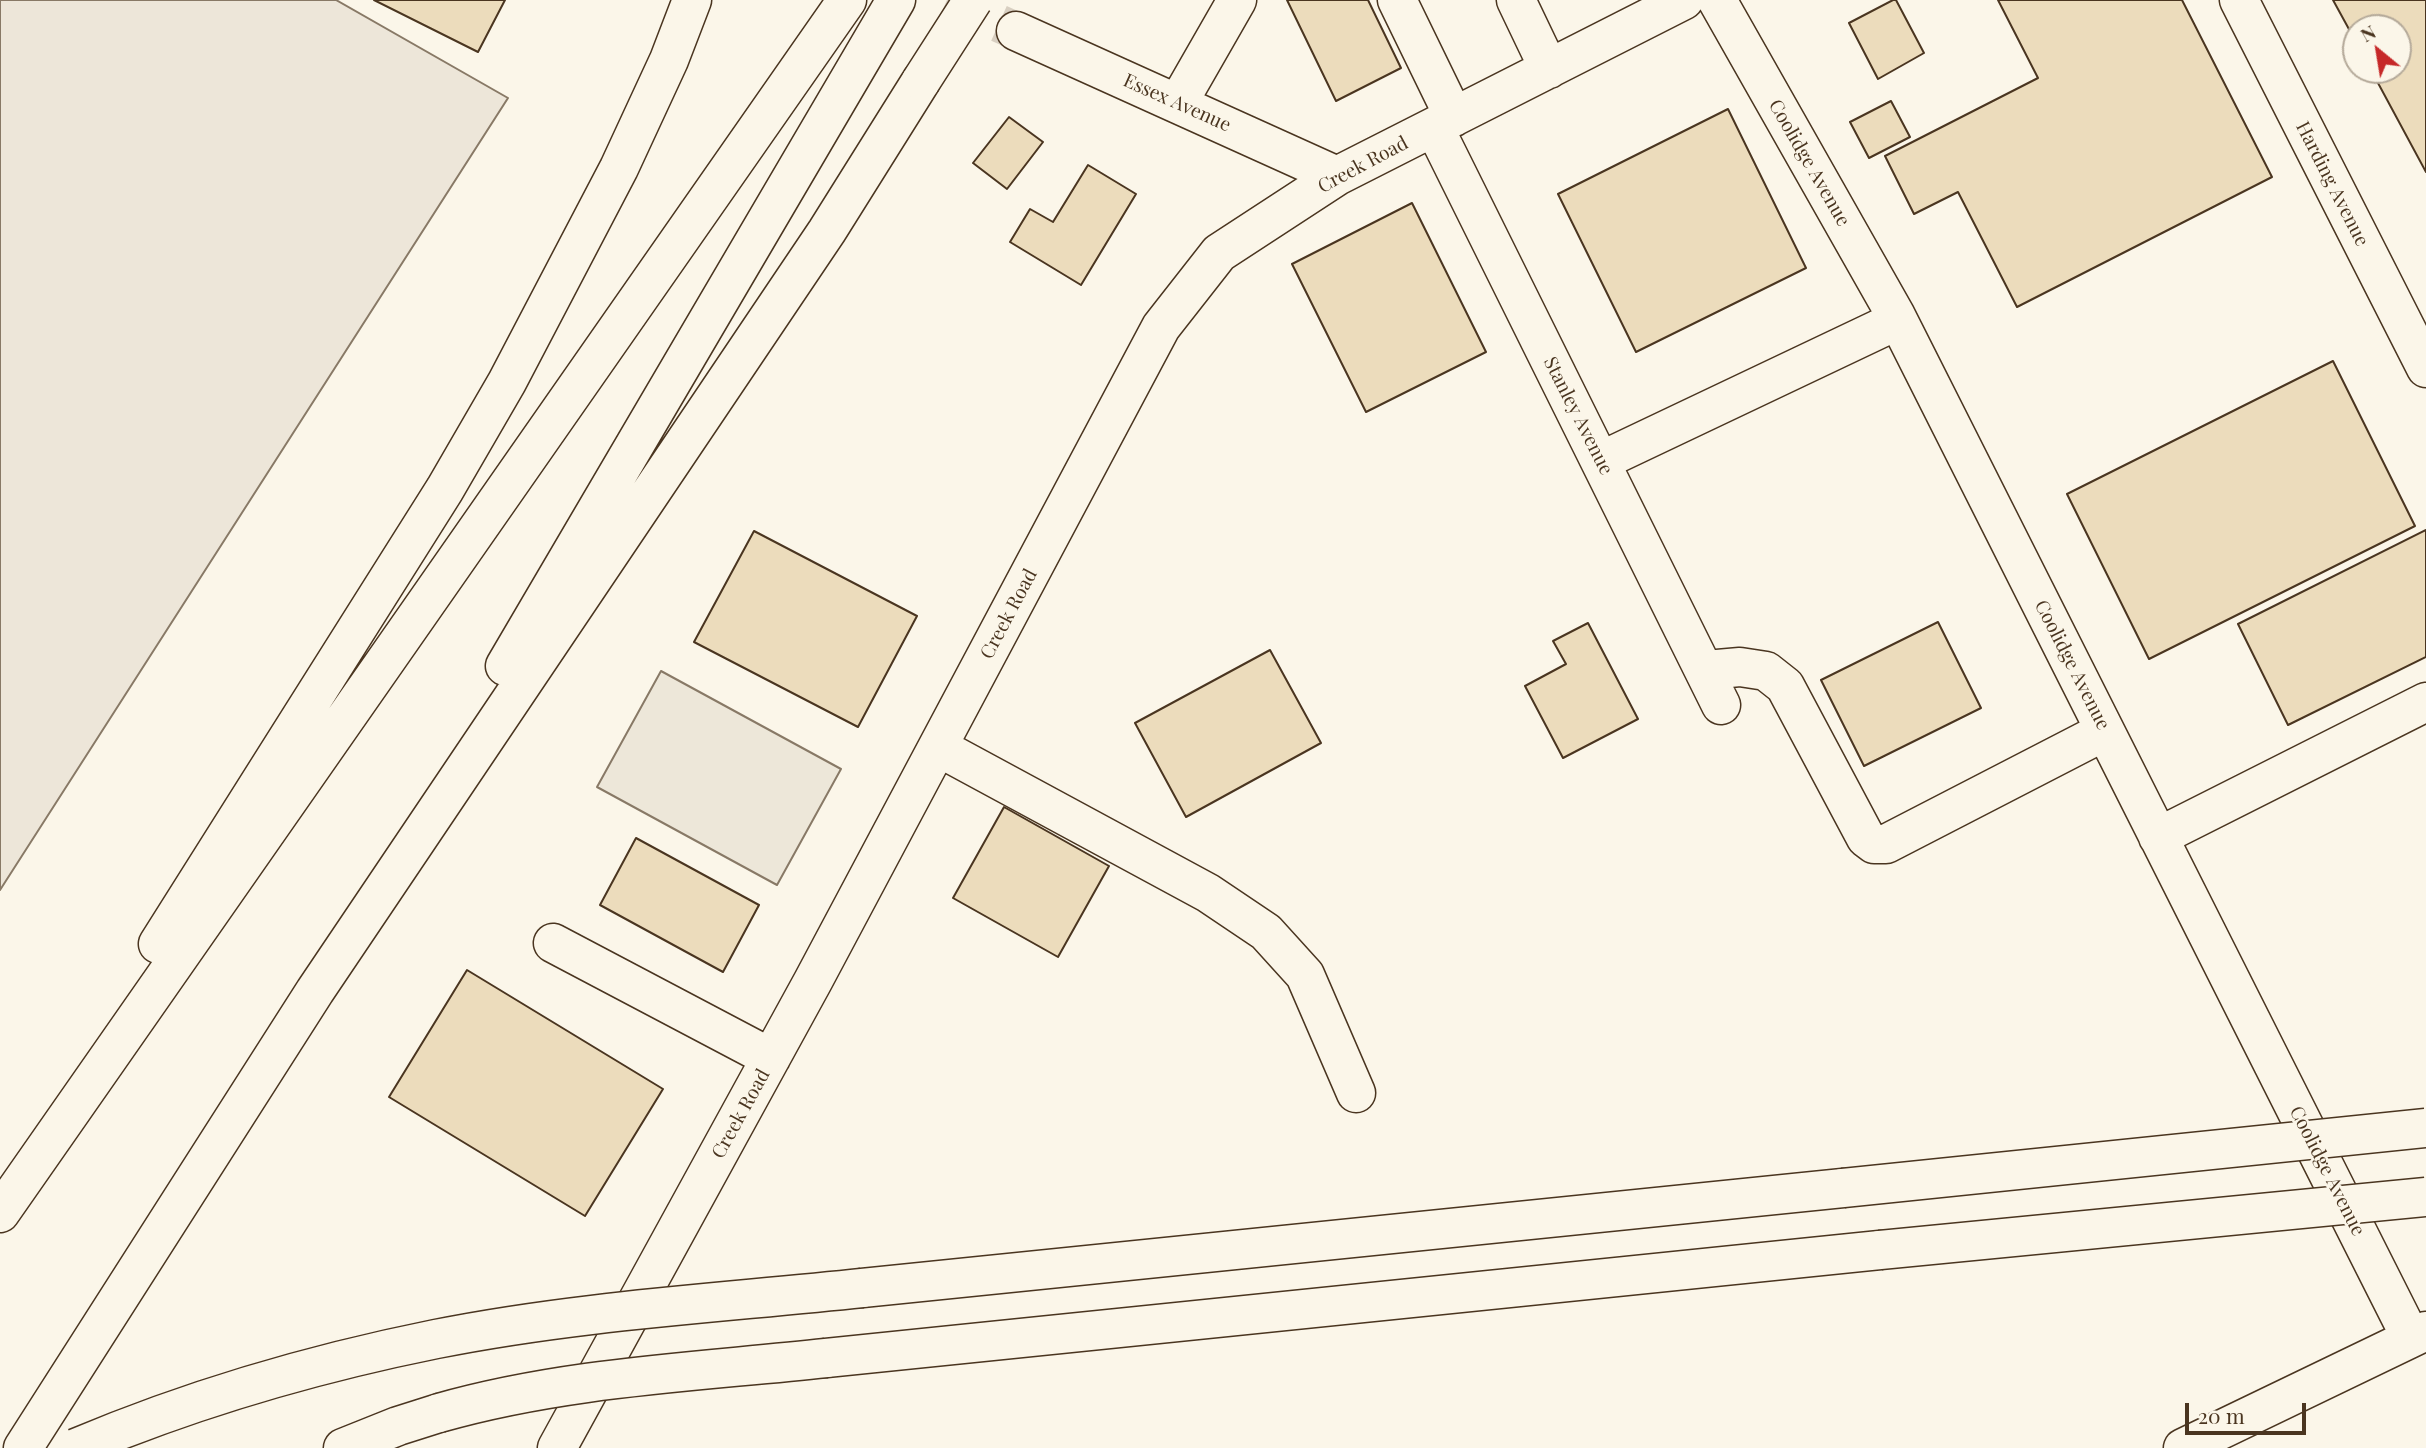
<!DOCTYPE html>
<style>
body{margin:0}
#map{position:relative;width:2426px;height:1448px;overflow:hidden;background:#fbf6e9;font-family:"Playfair Display",serif}
canvas{display:block}
.north{position:absolute;left:2342px;top:14px;width:70px;height:70px;box-sizing:border-box;background:#fbf6e9;border:2px solid #b4a999;border-radius:50%;rotate:330deg;font-size:19px;font-weight:700;line-height:28px;text-align:center;color:#4a3520}
.north::after{content:'';display:block;margin:auto;width:24px;height:32px;background:#c62828;clip-path:polygon(50% 0,100% 100%,50% 72%,0 100%)}
.scale{position:absolute;left:2185px;top:1403px;width:121px;height:32px;box-sizing:border-box;border:4px solid #4a3520;border-top:0;padding-left:9px;font-size:21px;line-height:24px;white-space:nowrap;color:#4a3520;-webkit-text-stroke:5px #fbf6e9;paint-order:stroke}
</style>
<div id="map">
<canvas width="2426" height="1448"></canvas>
<div class="north">N</div>
<div class="scale">20 m</div>
</div>
<script>
const context = document.querySelector('canvas').getContext('2d');
context.lineJoin = 'round';
function fill(path, color) { context.fillStyle = color; context.fill(path, 'evenodd'); }
function strokePath(path, color, width, dash) { context.strokeStyle = color; context.lineWidth = width; context.lineCap = dash ? 'butt' : 'round'; context.setLineDash(dash || []); context.stroke(path); }
function write(font, color, halo, rows, align = 'center') {
  context.font = font + ' "Playfair Display",serif'; context.lineWidth = 5; context.setLineDash([]); context.textBaseline = 'middle'; context.strokeStyle = halo; context.fillStyle = color; for (const [text, x, y, turn = 0] of rows) {
    context.save(); context.translate(x, y); context.rotate((+turn || 0) * Math.PI / 180); context.textAlign = isNaN(turn) ? turn : align; if (halo) context.strokeText(text, 0, 0); context.fillText(text, 0, 0); context.restore();
  }
}
const green = new Path2D(`
 M0,0h336l172,98 -508,792z`);
fill(green, '#ede6d9');
strokePath(green, '#887966', 2);
const parking = new Path2D(`
 M661,671l180,98 -64,116 -180,-98z`);
fill(parking, '#ede7d9');
strokePath(parking, '#887966', 2);
const building = new Path2D(`
 M374,0h131l-27,52z
 M1287,0h81l33,68 -65,33z
 M1893,0h3l28,53 -46,26 -29,-56z
 M1998,0h184l90,177 -255,130 -59,-115 -44,22 -29,-58 153,-78z
 M2333,0h93v172l-55,-102h27v-42h-42v14z
 M1891,101l19,36 -41,21 -19,-36z
 M1728,109l78,159 -170,84 -78,-158z
 M1009,117l34,25 -36,47 -34,-26z
 M1088,165l48,29 -55,91 -71,-43 20,-33 23,13z
 M1412,203l74,149 -120,60 -74,-148z
 M2333,361l82,165 -266,133 -82,-165z
 M2426,530v127l-138,68 -50,-101z
 M754,531l163,85 -59,111 -164,-85z
 M1938,622l43,86 -117,58 -43,-86z
 M1588,623l50,96 -75,39 -38,-72 41,-22 -13,-23z
 M1270,650l51,93 -135,74 -51,-94z
 M1004,807l105,59 -51,91 -105,-59z
 M636,838l123,67 -36,67 -123,-67z
 M467,970l196,119 -78,127 -196,-119z`);
fill(building, '#ecdcbc');
strokePath(building, '#4a3520', 2);
strokePath(new Path2D(`
 M947,0l69,31`), '#d8cfc1', 38, [38, 19]);
const minor = new Path2D(`
 M1397,0l57,117
 M1516,0l33,69
 M1717,0l178,314 516,1024
 M1016,31l321,145
 M1178,103l59,-103
 M1434,127l287,578
 M1601,461l297,-141
 M1706,670l34,-3 26,4 19,15 81,152 8,6h12l219,-113
 M938,747l270,146 58,39 39,43 51,118
 M2158,837l268,-135
 M553,943l218,115
 M557,1448l256,-467 348,-654 58,-74 118,-77 347,-176
 M2183,1448l243,-117`);
const major = new Path2D(`
 M2239,0l187,368`);
const highway = new Path2D(`
 M505,666l391,-666
 M158,944l287,-455 62,-107 112,-214 50,-108 23,-60
 M0,1213l847,-1213
 M862,1288l981,-100
 M826,1358l1054,-108
 M23,1448l292,-457 512,-760 94,-150
 M343,1448l55,-22 41,-13`);
strokePath(minor, '#4a3520', 41);
strokePath(major, '#4a3520', 41);
strokePath(highway, '#4a3520', 41);
strokePath(minor, '#fbf6e9', 38);
strokePath(major, '#fbf6e9', 38);
strokePath(highway, '#fbf6e9', 38);
const highwayBridge = new Path2D(`
 M921,81l52,-81
 M1843,1188l583,-60
 M1880,1250l546,-53
 M439,1413c126,-36 258,-41 387,-55
 M76,1448c116,-49 236,-84 360,-109 140,-28 284,-36 426,-51`);
strokePath(highwayBridge, '#4a3520', 41, []);
strokePath(highwayBridge, '#fbf6e9', 38);
write('19px', '#4a3520', '#fbf6e9', [
 ["Essex Avenue",1177,103,24],
 ["Coolidge Avenue",1809,163,60],
 ["Creek Road",1363,165,-28],
 ["Harding Avenue",2332,184,63],
 ["Stanley Avenue",1578,416,63],
 ["Creek Road",1009,614,-62],
 ["Coolidge Avenue",2072,665,63],
 ["Creek Road",741,1114,-61],
 ["Coolidge Avenue",2327,1171,63]
]);
</script>
